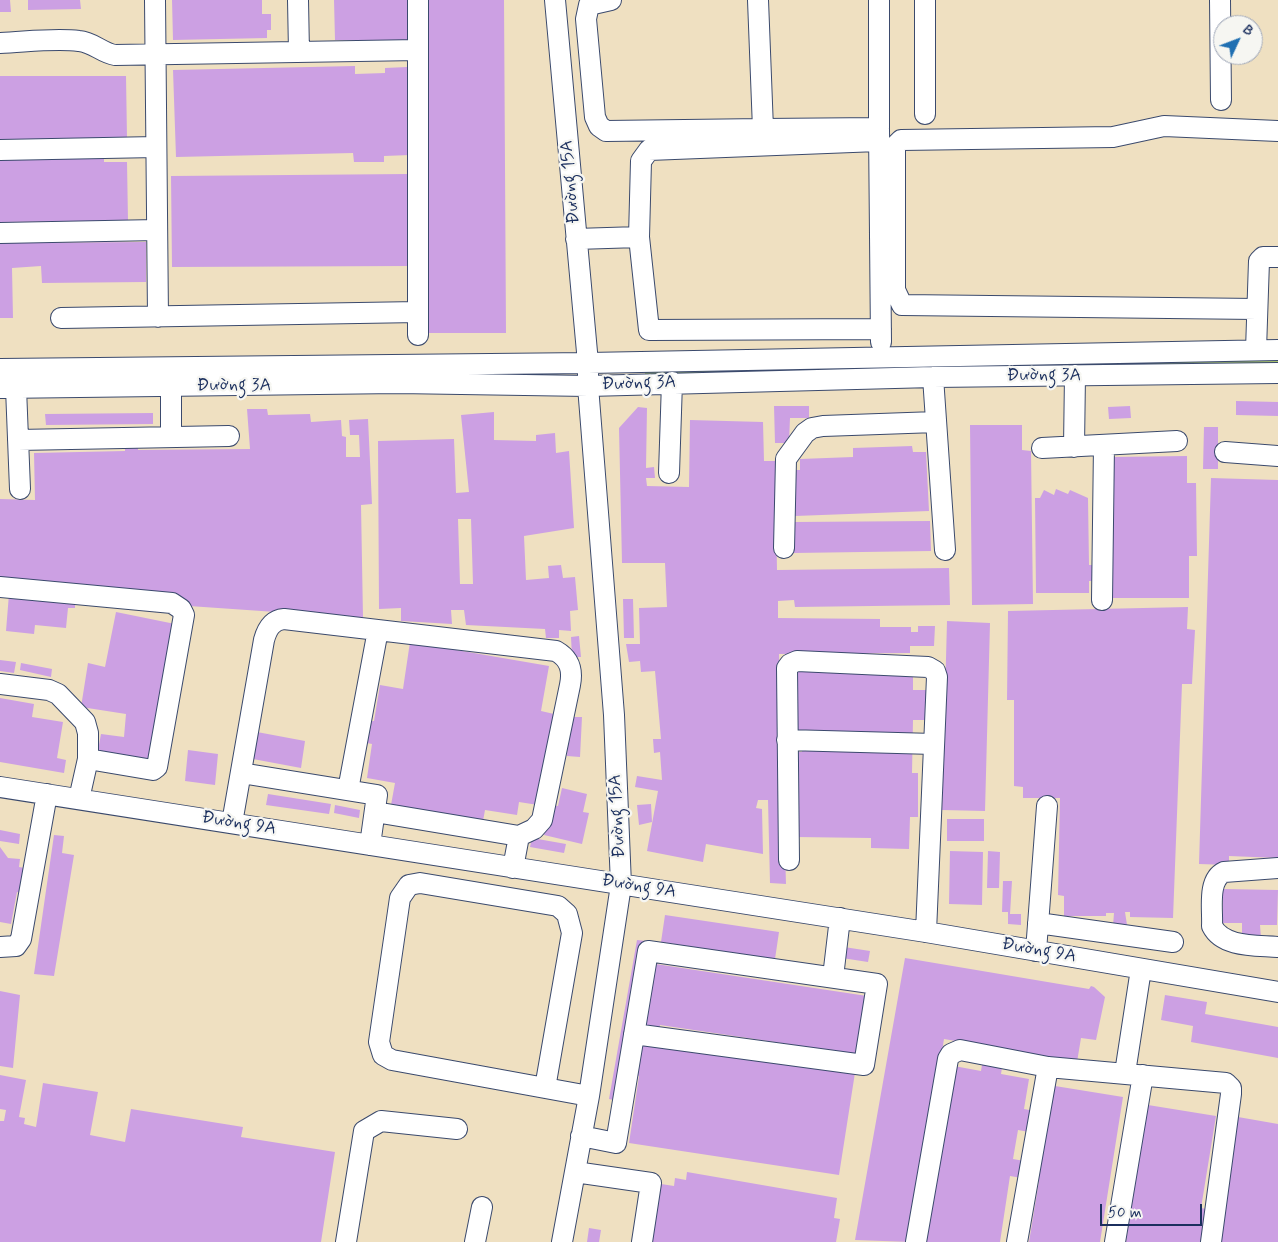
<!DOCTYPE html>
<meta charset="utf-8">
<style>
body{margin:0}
#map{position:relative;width:1278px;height:1242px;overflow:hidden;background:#efe0c1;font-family:Mynerve,sans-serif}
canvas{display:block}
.north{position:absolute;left:1213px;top:15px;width:50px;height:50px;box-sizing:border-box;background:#f6f6f2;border:1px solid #9ea6b7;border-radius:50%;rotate:47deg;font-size:14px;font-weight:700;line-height:20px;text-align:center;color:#1b2f5e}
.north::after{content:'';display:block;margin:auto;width:18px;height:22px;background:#1f6fb2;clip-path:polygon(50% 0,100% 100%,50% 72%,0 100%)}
.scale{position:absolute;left:1100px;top:1204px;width:102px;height:22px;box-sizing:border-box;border:2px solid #1b2f5e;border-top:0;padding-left:6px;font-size:15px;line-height:18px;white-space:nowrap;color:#1b2f5e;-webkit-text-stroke:4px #f6f6f2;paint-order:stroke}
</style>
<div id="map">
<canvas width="1278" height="1242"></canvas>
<div class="north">B</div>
<div class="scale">50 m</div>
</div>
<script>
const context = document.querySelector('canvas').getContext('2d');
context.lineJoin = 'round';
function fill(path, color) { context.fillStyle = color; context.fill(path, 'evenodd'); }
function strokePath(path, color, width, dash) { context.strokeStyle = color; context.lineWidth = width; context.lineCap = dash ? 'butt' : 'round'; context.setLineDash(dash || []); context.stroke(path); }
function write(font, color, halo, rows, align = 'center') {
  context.font = font + ' Mynerve,sans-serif'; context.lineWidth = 4.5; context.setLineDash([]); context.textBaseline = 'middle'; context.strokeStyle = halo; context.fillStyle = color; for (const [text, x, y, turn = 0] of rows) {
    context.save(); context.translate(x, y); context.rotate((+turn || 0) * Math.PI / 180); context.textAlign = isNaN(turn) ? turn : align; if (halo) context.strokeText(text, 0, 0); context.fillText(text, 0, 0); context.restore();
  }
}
fill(new Path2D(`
 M1278,358v8l-633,10v-6z`), '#adc76c');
fill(new Path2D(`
 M0,0h10l1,12h-11z
 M28,0h52l1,9 -53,1z
 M172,0h90v14h9v16h-4v8l-94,2z
 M334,0h73l1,40h-73z
 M425,0h79l2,333h-80z
 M355,66v8l30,-1v-5l22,-1 3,88 -26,1v6h-30l-1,-9 -177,4 -3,-87z
 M0,76h126l1,62h-23v24h23l1,59 -128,1z
 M408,174l1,92 -237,1 -1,-91z
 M146,242v40l-104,1 -1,-17 -29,2 1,50h-13v-75z
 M1236,401l42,1v14l-42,-1z
 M774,406h35v12h-19l-1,25h-14z
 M1130,406l1,12 -22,1 -1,-12z
 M638,407l9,1 -1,60 8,-1 1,11h-9l1,8 42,1 1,-67 73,2 1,39h11l2,109 172,-2 1,37 -155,2 -1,-7 -16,1v17l102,1v8h31v5h7v-6h17l-1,20h-24v7l-131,1 7,230 -16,-1 -2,-83h-10l-2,8 6,1 1,45 -57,-10 -3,18 -56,-11 11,-60 -23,-4 2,-11 25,4 -2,-28 -6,1 -1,-14h8l-6,-68 -14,1 -1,-11 -11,1 -3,-18h14l-1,-36 28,-1 -2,-44h-43l-3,-135z
 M247,409h20l1,6 42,-1 1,8 30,-2 1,16 4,1v20h14l-1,-22h-9l-1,-15 19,-1 4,85 -11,1 2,113 -174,-12 1,-3h-9l-3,-9 -178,-15v-80l35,1 -1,-47 91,-2v-8l13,-1v8l112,-1z
 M494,412v28l42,1v-6l19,-2 1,20 13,-2 5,77 -50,8 2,44 23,-2 -1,-12 13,-1 2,13 12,-1 3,33 -8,1 1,20 -12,-1v8h-13l-1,-9 -79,-4 -2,-15h-13l1,14 -51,-3v-13l-22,1 -1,-168 76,-2 2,54 13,-1 -8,-77zM458,519h13l2,65h-13z
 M153,413v11l-107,1 -1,-11z
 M970,425h52v25l9,1 2,153 -61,1z
 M1204,427h14v42h-15z
 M912,446l1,6h13l3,59 -134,5 -2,-46h7v-11l53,-2v-9z
 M1187,456v27h9l1,73h-8v42h-78v-17h-22v12h-53l-1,-95h5l4,-8 10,5 2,-6 12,5 2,-4 18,8 1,67h24l-2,-108z
 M1211,478l67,2v378l-49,-2v9l-30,-1z
 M930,521l1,30 -137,2v-31z
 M9,594l66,6v8h-7l-2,20 -31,-3 -1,9 -28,-3z
 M623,599h10l1,39h-10z
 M1188,607l-1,22 8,1 -3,54h-10l-9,234 -43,-1v-5h-5l2,13 -14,1 1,-13h-8v3h-42v-20l-6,-1 2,-97h-37v-11l-9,-1v-86h-7l1,-89z
 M116,612l59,12 -21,142 -57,-10 4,-22 23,3 2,-23 -45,-7 7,-44 17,4z
 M947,621l43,2 -5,188 -43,-1z
 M579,636l2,21h-9l-1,-20z
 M410,642l139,24 -8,45 13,3 -16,91 -19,-3 -2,13 -32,-5 -2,11 -92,-16 4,-22 -28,-5 5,-34 -5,-1 4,-22h3l6,-36 23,4z
 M0,660l16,2 -2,11 -14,-2z
 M21,663l31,6 -1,8 -31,-7z
 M793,669l120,1v20h14v30h-14l-1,53h6v44h-8l-1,32 -38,-1v-10l-75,-1v-85h6v-21h-9z
 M0,698l34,6 -2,13 31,5 -6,36 9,2 -2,13 -64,-11z
 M569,717h13l-2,40 -13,-1z
 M257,732l48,9 -4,27 -48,-9z
 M188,750l30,4 -3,31 -30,-4z
 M562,788l25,6 -4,18 6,1 -7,31 -38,-9 7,-30 7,1z
 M268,794l63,10 -2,10 -63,-9z
 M651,804l1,18 -13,3 -2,-20z
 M335,805l25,5 -1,8 -25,-5z
 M947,819h37v22h-37z
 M0,830l20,4 -1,10 -19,-3z
 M54,835l10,1 -2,17 12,2 -20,121 -20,-2z
 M532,838l34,6 -2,9 -34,-6z
 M0,847l8,11 12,1 -1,8 6,1 -2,26 -6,-2 -6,32 -11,-2z
 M950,851l33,1 -1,53 -33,-1z
 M988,851l12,1 -1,36h-12z
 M1003,881h9l-2,33h11v11l-13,-1v-12h-6z
 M1223,889l55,1 -1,35h-17l1,13h-19v-15h-19z
 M665,915l114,17 -4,27 -114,-17z
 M637,940l9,1 -28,160 -9,-2z
 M844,947l26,4 -2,11 -26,-4z
 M905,958l184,31 2,-3 3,1 11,10 -9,43 -15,-2 -4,24 -72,-13 -4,25 28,5 -5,30 26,5 5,-28 68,11 -23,145h-71l10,-61 -29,-5 -10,66h-75l29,-176 27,5 4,-25 -41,-7 -33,203 -56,-2zM1018,1130l28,5 -5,29 -28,-5z
 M649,963l218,33 -28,179 -210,-32 10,-67 -6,-2zM660,1025l135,20 -3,19 -133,-32z
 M0,991l20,4 -7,73 -13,-2z
 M1165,995l42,7 -2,12 73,13v31l-87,-16 2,-16 -32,-6z
 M0,1075l26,5 -7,37 6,1 -1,6 12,3 7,-44 55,9 -8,43 35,7 6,-33 112,18 -2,10 94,15 -14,90h-321v-121h4l2,-11 -6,-1z
 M1148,1105l68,11 -15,92 21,4 16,-95 40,7v118h-152z
 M687,1172l150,26 -3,20 6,1 -4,23h-184l9,-58 13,2 1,-8 11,2z
 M589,1228l12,2 -2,12h-12z`), '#cca0e3');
const minor = new Path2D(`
 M155,0l3,317
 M298,0l1,52
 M555,0l33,363v23l26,329 7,170 -32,211 -27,146
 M611,0l-22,5 -3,14 9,98 4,9 7,5 157,-2
 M758,0l5,129 116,-1v-128
 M925,0v114
 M1220,0l1,100
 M0,43c26,-1 54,-5 79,-2 14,1 23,12 36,14l303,-5
 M879,129l2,213
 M0,150l156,-3
 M0,233l157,-3
 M639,237l10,93 232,-1
 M576,239l63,-2 2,-76 8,-11 229,-9
 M1257,309l-355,-4 -7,-15v-144l6,-6 212,-3 51,-11 114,5
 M61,318l357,-6
 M418,335v-335
 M1256,350l3,-89 4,-4h15
 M0,369l588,-6 690,-13
 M933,377l12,173
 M0,388l398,-5 190,3 345,-9 345,-4
 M16,388l4,101
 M171,437v-51
 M18,440l211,-4
 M1074,447l1,-72
 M1042,448l135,-7
 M1225,452l53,4
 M669,473l3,-91
 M784,548l2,-89 19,-26 7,-5 11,-2 113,-4
 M0,587l172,16 9,6 3,6 -27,152 -4,3 -65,-11
 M1102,600l2,-155
 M0,684l49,6 9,4 27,28 3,11v26l-9,40
 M787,740l147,4
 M241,773l136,22 -7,50
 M0,787l926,145 352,60
 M348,790l30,-160
 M375,812l144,24
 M232,823l32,-183c3,-11 8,-20 20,-21l272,32c14,8 17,19 14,34l-28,135 -8,9 -15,7 -6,32
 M789,860l-2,-192 3,-4 7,-3 131,6 7,4 2,6 -11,255
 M1278,868l-54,4c-17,8 -11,38 -12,54 11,22 45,19 66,21
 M1038,923l135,19
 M0,947l16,-1 5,-7 26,-145
 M1036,951l11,-145
 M833,977l7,-59
 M1125,1073l16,-104
 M545,1088l27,-155 -5,-19 -9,-8 -138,-23 -11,2 -9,13 -21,144 4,13 9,5 197,36
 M581,1136l35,7 32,-192 229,33 -13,81 -230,-31
 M575,1172l76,11 -9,59
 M346,1242l18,-111 17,-10 76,8
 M475,1242l7,-35
 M916,1242l32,-183 3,-5 9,-4 88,17 178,16 5,5v6l-20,148
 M1017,1242l31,-175
 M1115,1242l28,-167`);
strokePath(minor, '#3b4a6d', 22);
strokePath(minor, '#fff', 20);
write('18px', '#1b2f5e', '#f6f6f2', [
 ["Đường 15A",571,182,-95],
 ["Đường 3A",1044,376],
 ["Đường 3A",639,384,-2],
 ["Đường 3A",234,386],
 ["Đường 15A",618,816,-93],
 ["Đường 9A",239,824,9],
 ["Đường 9A",639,887,9],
 ["Đường 9A",1039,951,10]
]);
</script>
